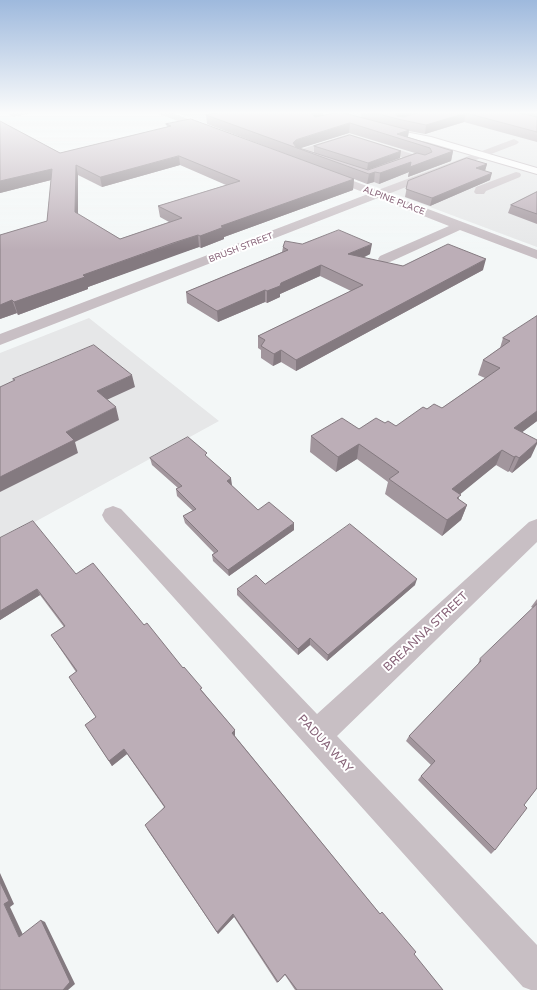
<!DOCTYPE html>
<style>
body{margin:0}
canvas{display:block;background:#f3f7f7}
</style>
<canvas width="537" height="990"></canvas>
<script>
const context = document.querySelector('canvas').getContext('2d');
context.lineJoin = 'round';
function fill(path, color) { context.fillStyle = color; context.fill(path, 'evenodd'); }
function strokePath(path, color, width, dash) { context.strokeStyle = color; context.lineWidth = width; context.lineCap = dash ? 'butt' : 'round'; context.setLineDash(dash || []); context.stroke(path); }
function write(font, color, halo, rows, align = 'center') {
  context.font = font + ' "Varela Round",sans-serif'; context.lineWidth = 4; context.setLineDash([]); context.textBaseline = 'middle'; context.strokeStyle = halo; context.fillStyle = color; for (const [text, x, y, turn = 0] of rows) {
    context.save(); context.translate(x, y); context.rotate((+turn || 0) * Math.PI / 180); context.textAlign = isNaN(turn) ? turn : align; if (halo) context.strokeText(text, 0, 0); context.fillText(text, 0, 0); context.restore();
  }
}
fill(new Path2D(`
 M176,112h327l34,8v127z
 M89,318l130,103 -219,120v-188z`), '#e6e7e8');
const major = new Path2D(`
 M321,112h13l66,19 31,6 106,31v6l-110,-32 -31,-6 -74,-22z`);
strokePath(major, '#bcb2b8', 2);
fill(new Path2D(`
 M11,112h17l-1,2 -14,3 -4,-3z
 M158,112h11l47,17 2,2 -2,2h-6l-51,-19z
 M321,112h9l-5,3z
 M359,112h13l-1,2 -25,7 -4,-3 1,-2z
 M349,134l79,25 1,2 -5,3 -4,-1 -71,-23 -40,13 14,5 1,2 -5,3 -23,-8 -2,-2 2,-2z
 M514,139l5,3 -2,2 -129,50 149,56v9l-77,-29 -70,32h-10l-2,-3 2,-3 69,-30 -71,-28 -378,147v-11l368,-140 -47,-18 -1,-2 1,-2h8l49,18z
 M516,172l4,1 1,2 -1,2 -34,14 -2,3h-8l-2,-2 2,-5z
 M113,506l8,3 196,205 212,-192 8,-3v23l-200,194 200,209v45h-6l-8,-3 -418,-466 -3,-6 3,-6z`), '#c8bfc4');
fill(major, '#fff');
fill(new Path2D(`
 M222,112h101v3l15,-3h15l-7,2 15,4 1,-6h50v2l-8,2 16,-4h117v30l-73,-20 -39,12 -16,-3 -1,6 45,14 -2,10 -43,16 1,-5 -30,12 -5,-2 -7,2 -13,-5 -1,11 -129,47v2l-23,9 -2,-1 -25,8 -86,32v2l-70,26 -1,-2 -17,6v-84l47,-14 4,-41 -51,13v-72l60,32 107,-26 -1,-3 167,48 -126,-48 -1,-9zM349,133l66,20 -47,17 32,-12 -86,-12v7l-14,-5zM180,165l46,20 -68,21 2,11 9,5 -49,17 -42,-25v-39l24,12z
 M487,164l-2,6 5,10 -60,26 -25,-9 3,-16z
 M537,192v32l-29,-11 3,-8z
 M302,244l68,10 -7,4 40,8 80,4 -187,101 -15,-9 -8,4 -12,-8v-8l-3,-2v-12l93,-45 -31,-15 -40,18v3l-13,6 -2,-1 -47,20 -31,-19 -1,-11 96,-40 1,-5z
 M537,316v105l-15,11 9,25 -19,16 -3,-2 -1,1 -12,-7 -37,29v6l8,5 -6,15 -19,16 -57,-42 3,-12 -31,-23 -21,13 -26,-20 1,-16 48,-7 26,-6 11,3 31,-17 15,-1 43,-30 -7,-3 5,-15 17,-12 3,-10z
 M150,458h58l23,20v7l27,25 36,20 -65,46 -16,-15 -1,-6 2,-2 -29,-30 -2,-7 10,-5 -16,-15 -1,-7 2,-1 -26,-23z
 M0,538l76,36 68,51 39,43 52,62v6l145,178 63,76h-148l-10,-15 -8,8 -43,-66 -16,17 -71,-105 17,-22 -37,-53 -15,12 -27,-41 11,-8 -24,-35 -3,-5 7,-5 -21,-31 -4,-6 13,-8 -24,-32 -40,25z
 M265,584l150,1 -88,76 -17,-16 -12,10 -61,-60v-6z
 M537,599v189l-13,17 -29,45 -4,4 -73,-74 3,-4 10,-11 -25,-24 3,-5 68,-70 3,-7 53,-51 -2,-1z`), '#a2969d');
fill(new Path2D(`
 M310,112h13v4l-13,5z
 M346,112h7l-7,2z
 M397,112h15v2l-16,5z
 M466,113l-2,9 -39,12 1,-9z
 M350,123l-1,10 -51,16 -5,-6 3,-3z
 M409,130l-2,10 -10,-6z
 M401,151l-1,7 -33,12 1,-7z
 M453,151l-2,10 -43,16 1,-5 -30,12 1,-11 31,-11z
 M179,156l1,9 -78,22 -2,-10z
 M487,164l-2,7 -9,-3z
 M76,165l2,10v48l-3,-11z
 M52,169l3,10 -55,14v-12z
 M375,172l-1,10 -7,2 2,-10z
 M492,173l-2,7 -60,26 2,-8z
 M354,179l-1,11 -129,47v2l-23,9 -1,-12 21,-10z
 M198,235l1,12 -111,40v2l-70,26 -4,-13 69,-27z
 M372,244l-2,10 -23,11 1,-11z
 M486,259l-3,11 -187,101v-11z
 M321,265l-1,11 -40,18v3l-13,6v-12l14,-8z
 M265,290v12l-47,20 -1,-11z
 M12,300l5,13 -17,6v-14z
 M281,350v12l-8,4 1,-12z
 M132,375l3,12 -35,16 -3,-12z
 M116,407l3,13 -44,22 3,11 -78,39v-15l66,-45z
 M537,411v10l-29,22 6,-15z
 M537,442v2l-6,13 -19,16 7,-15z
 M359,444l-2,15 -21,13 2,-15z
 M502,450l-6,15 -49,40 5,-16z
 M516,456l-7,15 -1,1 6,-15z
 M231,478l1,7 -5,2v-6z
 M467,505l-6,15 -19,16 5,-16z
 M294,523v7l-65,46 -1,-6z
 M417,579l-2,6 -88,76 1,-6z
 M37,589l3,6 -40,25v-9z
 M310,638v7l-12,10v-6z
 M235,730v6l-2,2 -1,-5z
 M124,749l3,5 -15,12 -3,-5z
 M0,873l14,31 -4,3 15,32 -6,-2 -15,-33 -4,-22z
 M233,914l1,3 -16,17 -1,-2z
 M41,920l4,2 30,62 -7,6h-5z`), '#847a80');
const building = new Path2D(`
 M222,112h88l5,5 25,-5 69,18 -12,4 56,17 -43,16 1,-5 -31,11 -5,-1 -6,2 -163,-59zM350,123l80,25 2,4 -7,3 -8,-2 -49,17 -72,-23 -3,-4 3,-3z
 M371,112h26v4l7,1 16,-5h95l22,5v15l-71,-19 -40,12 -24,-5z
 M191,119l163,60 -133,47 3,1 -24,9 -2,-1 -25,8 -90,32 2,2 -71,25 -2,-2 -12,5v-70l47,-14 5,-52 -52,12v-60l60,32 111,-27 -5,-2zM179,156l61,25 -82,25 24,12 -62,21 -45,-27 1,-47 24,12z
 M350,135l51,16 -33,12 -54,-17z
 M467,158l20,6 -11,4 16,5 -60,25 -26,-9 2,-8z
 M537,192v22l-26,-9z
 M339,230l33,14 -24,10 55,12 45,-22 38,15 -190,101 -15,-10 -7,4 -13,-8 4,-6 -7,-4 105,-51 -42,-20 -40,18 -1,3 -13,5 -2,-1 -48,21 -31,-19 102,-42 -5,-3 2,-6 17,3z
 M537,316v95l-23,17 23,12v2l-18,16 -3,-2 -2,1 -12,-7 -50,39 9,6 -4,3 10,7 -20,15 -58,-41 10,-7 -40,-28 -21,13 -27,-21 31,-18 17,11 17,-11 9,5 3,-2 8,5 27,-19 4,2 7,-5 8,4 58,-40 -17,-8 27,-19 -7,-3z
 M94,345l38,30 -35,16 19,16 -50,25 8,8 -74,37v-90l15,-7 -2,-1z
 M188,437l19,16 -2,2 26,23 -4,3 31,29 11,-8 25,21 -66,47 -16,-15 6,-4 -35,-35 13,-7 -20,-20 6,-3 -32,-28z
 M33,521l43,53 17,-11 51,62 3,-2 36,45 1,-1 18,21 -2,1 35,41 -3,3 148,181 2,-2 34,40 -2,2 29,36h-146l-12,-16 -7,8 -45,-68 -16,18 -72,-107 20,-18 -41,-58 -15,12 -24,-36 11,-8 -27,-40 8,-6 -26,-36 14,-9 -28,-37 -37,22v-73z
 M350,524l67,55 -89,76 -18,-17 -12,11 -61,-60 19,-14 9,9z
 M537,604v184l-13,17 3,3 -32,42 -74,-74 14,-15 -26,-25 72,-75 -1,-2z
 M0,882l9,19 -5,3 15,33 22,-17 29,62 -7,8h-63z`);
fill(building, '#bcaeb7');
strokePath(building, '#847a80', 1);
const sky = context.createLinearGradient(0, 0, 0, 250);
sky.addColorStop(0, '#9eb9dd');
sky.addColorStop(0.45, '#fafbfb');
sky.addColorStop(1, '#fafbfb00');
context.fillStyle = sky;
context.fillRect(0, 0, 537, 250);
write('9px', '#876378', '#fff', [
 ["ALPINE PLACE",394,201,21],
 ["BRUSH STREET",241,248,-21]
]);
write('12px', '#876378', '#fff', [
 ["BREANNA STREET",426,632,-43],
 ["PADUA WAY",325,744,47]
]);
</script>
